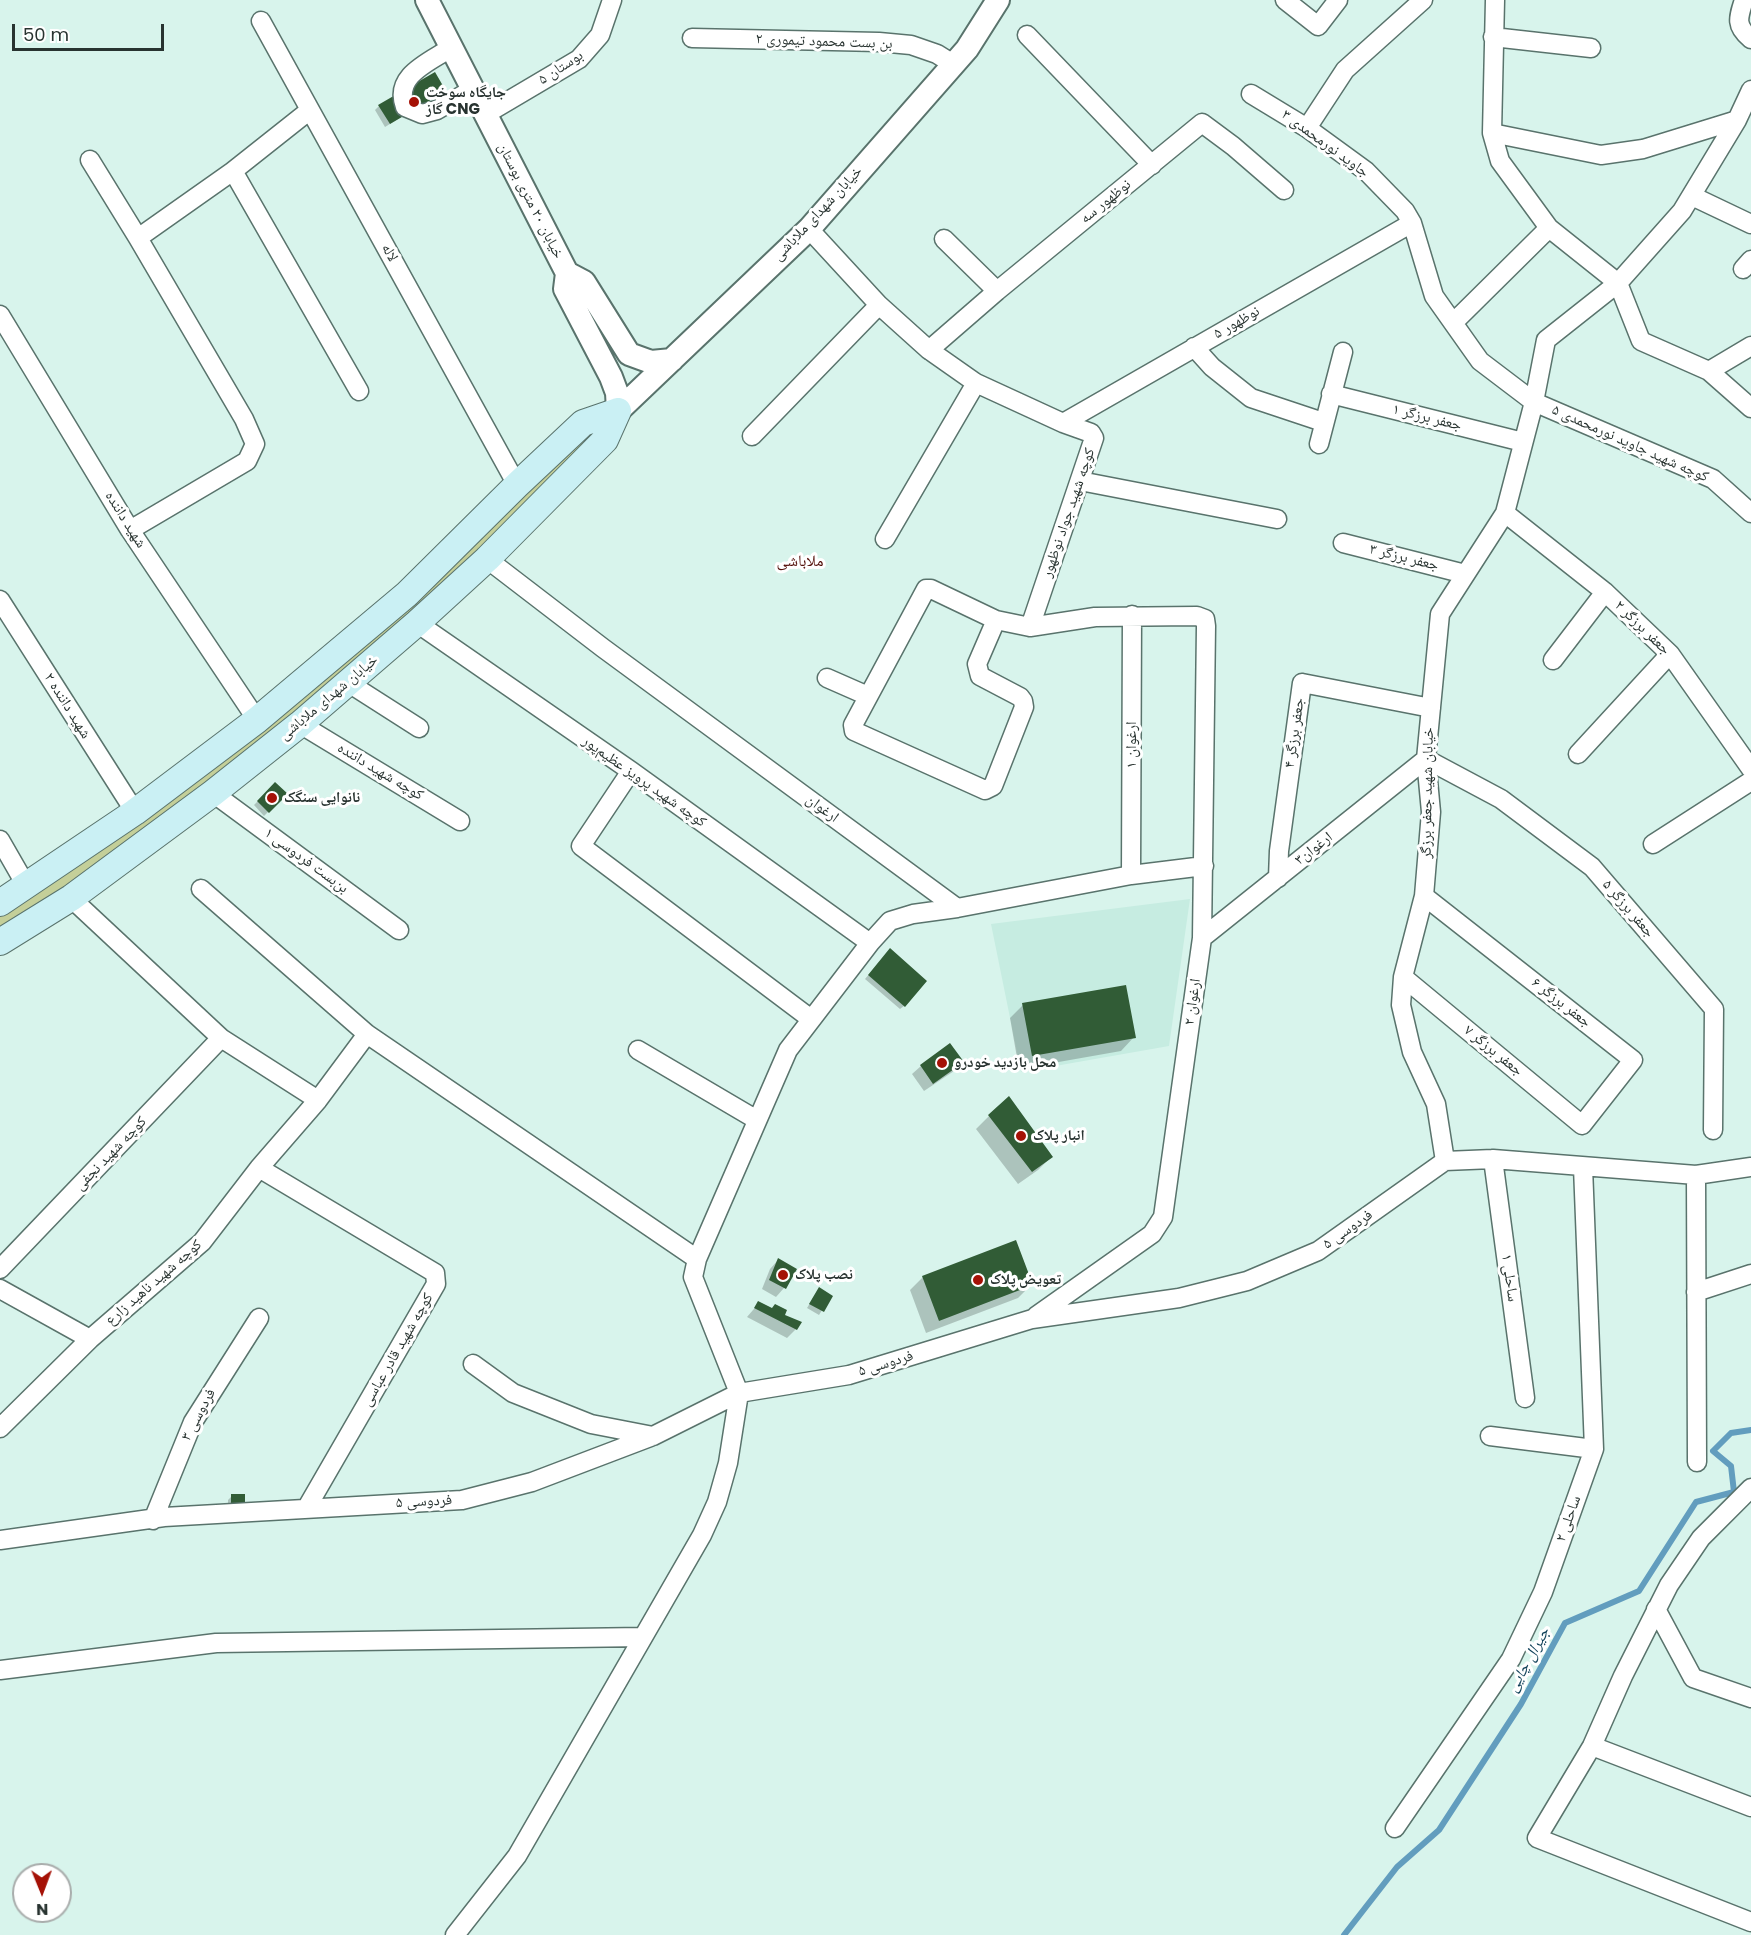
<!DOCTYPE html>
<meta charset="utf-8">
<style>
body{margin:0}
#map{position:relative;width:1751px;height:1935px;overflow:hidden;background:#d8f4ec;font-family:Poppins,sans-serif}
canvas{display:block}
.north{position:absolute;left:12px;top:1863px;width:60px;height:60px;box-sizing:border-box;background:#fff;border:2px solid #a9adac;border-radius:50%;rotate:179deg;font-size:16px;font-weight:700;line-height:24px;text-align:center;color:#283330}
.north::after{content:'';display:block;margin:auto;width:21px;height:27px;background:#a51106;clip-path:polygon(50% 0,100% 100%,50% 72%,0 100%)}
.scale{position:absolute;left:12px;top:24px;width:152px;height:27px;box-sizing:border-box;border:3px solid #283330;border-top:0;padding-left:8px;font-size:18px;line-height:21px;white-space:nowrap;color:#283330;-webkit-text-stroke:4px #fff;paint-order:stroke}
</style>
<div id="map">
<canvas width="1751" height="1935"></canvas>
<div class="north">N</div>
<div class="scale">50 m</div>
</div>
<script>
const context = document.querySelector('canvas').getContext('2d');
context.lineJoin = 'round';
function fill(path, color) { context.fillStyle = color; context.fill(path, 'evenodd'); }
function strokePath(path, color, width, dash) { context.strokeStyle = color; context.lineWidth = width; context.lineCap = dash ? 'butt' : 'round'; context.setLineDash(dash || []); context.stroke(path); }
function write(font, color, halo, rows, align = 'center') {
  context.font = font + ' Poppins,"Noto Naskh Arabic",sans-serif'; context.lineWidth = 6; context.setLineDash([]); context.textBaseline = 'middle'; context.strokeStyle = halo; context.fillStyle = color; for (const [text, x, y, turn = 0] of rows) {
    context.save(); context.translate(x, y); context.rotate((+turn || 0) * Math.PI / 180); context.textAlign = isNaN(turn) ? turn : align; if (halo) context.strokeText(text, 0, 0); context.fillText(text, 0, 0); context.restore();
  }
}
fill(new Path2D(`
 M1190,899l-21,147 -148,26 -30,-148z`), '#c6ece1');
fill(new Path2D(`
 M595,431l-6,18 -108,104 -206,182 -275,199v-20l32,-20 538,-450z`), '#c4cf99');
fill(new Path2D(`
 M444,91l-59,36 -10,-17 4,-4z
 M275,784l11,10 -22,22 -10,-11z
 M886,954l18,52 -4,3 -35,-30z
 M1023,1005l111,32 -13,14 -102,18 -9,-51z
 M950,1045l12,17 -8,9 -30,20 -12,-17 9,-8z
 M989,1116l62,41 -13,13 -20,14 -42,-55z
 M778,1260l17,10 -11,18 -8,9 -14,-8 8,-20z
 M923,1277l108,8 -13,13 -92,35 -16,-43z
 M816,1293l15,3 -12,19 -12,-7z
 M759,1303l37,26 -9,9 -40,-21z
 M232,1496l7,12 -11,1v-9z`), '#0003');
strokePath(new Path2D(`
 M1344,1935l53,-68 42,-37 82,-126 44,-81 74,-32 57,-89 38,-10 -3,-26 -18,-15 18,-18 20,-3`), '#629dbe', 6);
fill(new Path2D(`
 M435,72l11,19 -56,33 -12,-19z
 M275,782l13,12 -19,19 -12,-12z
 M890,948l37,33 -22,26 -37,-32z
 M1126,985l10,53 -104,18 -10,-53z
 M950,1043l14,19 -31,22 -13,-19z
 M1009,1096l44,61 -21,15 -44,-57z
 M1016,1240l17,45 -94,36 -17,-45z
 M778,1258l19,11 -11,20 -17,-9z
 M819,1287l14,9 -9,16 -15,-8z
 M758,1301l14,7 3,-4 12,6 -2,5 17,7 -5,8 -43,-22z
 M231,1494h14v11l-14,1z`), '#315c36');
const minor = new Path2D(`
 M1285,0l33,26 20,-26
 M1495,0l-3,133 8,28 49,67 69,55 23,58 68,30 42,-25
 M1744,0c-6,18 -9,26 7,39
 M261,21l256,464
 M1027,35l125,130
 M1493,37l98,11
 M692,38l187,4 32,3 26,9 16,10
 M452,47c-22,15 -59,28 -47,60l17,7 15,-4 36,-21
 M1251,94l56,34 59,43 39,40 7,12 22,73 46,65 54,41 179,77 38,34
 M486,114l93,-55 21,-24 12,-35
 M1307,128l38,-58 78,-70
 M1492,133l109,22 42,-6 94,-29
 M90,160l48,78 106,181 11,25 -8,17 -117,69
 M233,171l77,-61
 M1692,196l59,28
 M809,229l70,76 50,45 47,33 87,40 28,10 3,5 -64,189 65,-10 102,-1 8,3 1,7 -4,312 -39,279 -11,17 -116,82
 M138,238l95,-67 126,220
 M944,239l53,52
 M1743,269l8,-9
 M0,315l130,215 127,190
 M1454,322l95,-94
 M1194,347l18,20 39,31 72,24
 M929,350l68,-59 205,-168 31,23 51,44
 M1709,371l42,37
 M1331,394l192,48
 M1063,423l349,-200
 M752,436l127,-131
 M1319,444l24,-92
 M1080,481l197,38
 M1505,513l100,79 65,62 81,115
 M885,539l91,-156
 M1343,543l122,31
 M487,559l116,89 354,260
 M0,600l135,212
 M996,620l-19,44 3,12 40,21 3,4 1,6 -31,79 -8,4 -131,-59 -1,-6 73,-136h5l65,31 34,7
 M417,623l214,148 239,172
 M1553,660l52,-68
 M827,678l41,18
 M347,682l72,46
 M300,724l160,97
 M1578,754l92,-100
 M1426,759l75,40 91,68 122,142 -1,121
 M631,771l-50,75 230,173
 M213,793l186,137
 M0,840l27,47
 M1653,844l98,-63
 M1131,875l1,-260
 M1278,878l1,-27 23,-168 129,25
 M201,889l166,145 330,225 -4,18 46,116 -11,70 -11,39 -15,33 -185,321 -62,79
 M71,898l150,140 97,62 49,-66
 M1202,938l224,-179
 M1403,977l179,148 51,-65 -209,-164
 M638,1050l119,70
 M1493,1159l32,239
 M1445,1161l-9,-57 -24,-52 -11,-47 2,-28 21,-81 7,-84 -5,-53 14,-145 65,-101 29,-111 12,-62 72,-57 64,-72 55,-91 14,-30
 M259,1168l176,105 1,11 -130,225
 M1696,1175l1,287
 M697,1259l91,-209 82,-107 20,-22 23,-7 44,-6 174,-33 73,-9
 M0,1269l221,-231
 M0,1289l90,50
 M1696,1292l55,-18
 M473,1364l40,29 78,31 62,12
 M0,1428l90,-89 112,-97 57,-74 59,-68
 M1490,1436l104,13
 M1751,1488l-50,50 -32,47 -46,91 -31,70 -55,92 214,84
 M153,1520l40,-98 66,-104
 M0,1540l164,-23 298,-17 70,-18 121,-46 86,-43 110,-18 183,-56 147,-21 68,-17 71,-30 127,-90 48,-2 203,16 55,-8
 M1656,1609l37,69 58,20
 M0,1670l216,-27 427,-6
 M1592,1746l159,61
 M1395,1828l116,-169 32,-67 51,-143 -11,-282`);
const tertiary = new Path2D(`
 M427,0l140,273 17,9 45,72 22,8 21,-2
 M567,273l-2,16 46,88 6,16 1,18
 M618,411l191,-182 158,-180 31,-49`);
const secondary = new Path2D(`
 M0,903l135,-91 122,-92 150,-126 110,-109 66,-62 35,-12
 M0,942l71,-44 142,-105 87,-69 117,-101 70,-64 118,-119 13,-29`);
strokePath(minor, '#59736c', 21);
strokePath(tertiary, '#59736c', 26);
strokePath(secondary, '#59736c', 28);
strokePath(minor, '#fff', 18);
strokePath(tertiary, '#fff', 22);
strokePath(secondary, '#caf0f4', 26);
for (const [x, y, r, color] of [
 [414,102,6,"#a51106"],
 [272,798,6,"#a51106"],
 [942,1063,6,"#a51106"],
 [1021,1136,6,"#a51106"],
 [783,1275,6,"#a51106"],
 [978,1280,6,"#a51106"]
]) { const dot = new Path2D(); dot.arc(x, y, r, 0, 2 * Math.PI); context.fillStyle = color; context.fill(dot); strokePath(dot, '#fff', 2); }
write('15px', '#283330', '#fff', [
 ["بن بست محمود تیموری ۲",824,42,2],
 ["بوستان ۵",561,68,-33],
 ["جاوید نورمحمدی ۳",1325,144,36],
 ["خیابان ۲۰ متری بوستان",530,201,63],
 ["نوظهور سه",1106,202,-39],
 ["خیابان شهدای ملاباشی",818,214,-47],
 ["لاله",389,253,61],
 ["نوظهور ۵",1237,323,-30],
 ["جعفر برزگر ۱",1427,418,14],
 ["کوچه شهید جاوید نورمحمدی ۵",1630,444,24],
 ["کوچه شهید جواد نوظهور",1069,513,-71],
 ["شهید داننده",125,520,58],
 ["جعفر برزگر ۳",1404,558,14],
 ["جعفر برزگر ۲",1642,628,44],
 ["خیابان شهدای ملاباشی",329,698,-40],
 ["شهید داننده ۲",67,706,58],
 ["جعفر برزگر ۴",1295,733,-82],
 ["ارغوان ۱",1132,745,-90],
 ["کوچه شهید داننده",380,772,31],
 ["کوچه شهید پرویز عظیم‌پور",644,782,35],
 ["خیابان شهید جعفر برزگر",1428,793,-89],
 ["ارغوان",822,809,36],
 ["ارغوان۳",1314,849,-38],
 ["بن‌بست فردوسی ۱",306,861,36],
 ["جعفر برزگر ۵",1628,909,49],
 ["ارغوان ۲",1193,1002,-82],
 ["جعفر برزگر ۶",1561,1003,38],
 ["جعفر برزگر ۷",1493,1051,39],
 ["کوچه شهید نجفی",111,1154,-46],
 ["فردوسی ۵",1348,1230,-35],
 ["ساحلی ۱",1509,1278,82],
 ["کوچه شهید ناهید زارع",154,1283,-41],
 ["کوچه شهید قادر عباسی",398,1350,-60],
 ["فردوسی ۵",886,1364,-17],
 ["فردوسی ۳",199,1415,-62],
 ["فردوسی ۵",424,1502,-3],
 ["ساحلی ۲",1569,1519,-70]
]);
write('bold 15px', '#283330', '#fff', [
 ["جایگاه سوخت",426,93],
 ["گاز CNG",426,110],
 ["نانوایی سنگک",284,798],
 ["محل بازدید خودرو",954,1063],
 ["انبار پلاک",1033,1136],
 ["نصب پلاک",795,1275],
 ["تعویض پلاک",990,1280]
], 'left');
write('16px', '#520e08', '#fff', [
 ["ملاباشی",800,562]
]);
write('italic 16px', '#0e3f57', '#fff', [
 ["جیرال چایی",1529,1660,-61]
]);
</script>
